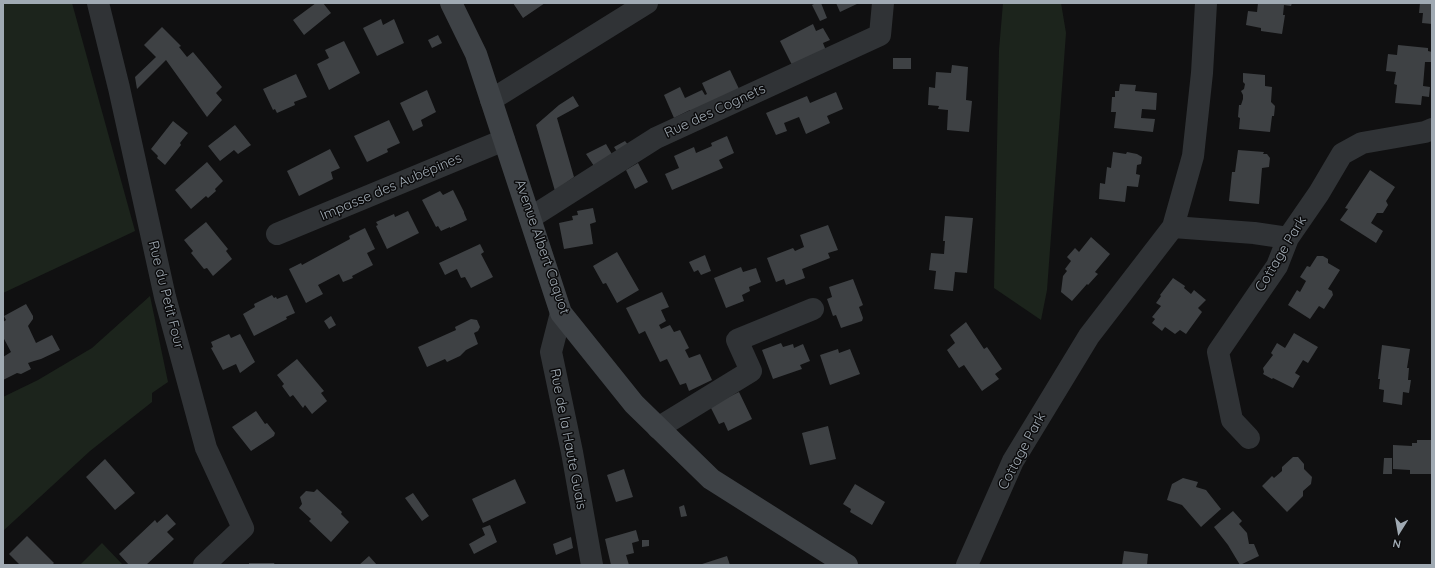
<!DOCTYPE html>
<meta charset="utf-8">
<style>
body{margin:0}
#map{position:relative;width:1435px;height:568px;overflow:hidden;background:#101011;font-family:Quicksand,sans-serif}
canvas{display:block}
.frame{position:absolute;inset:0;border:4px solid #a0aab3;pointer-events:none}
.north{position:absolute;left:1379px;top:512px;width:40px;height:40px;-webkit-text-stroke:3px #0b0b0c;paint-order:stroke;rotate:191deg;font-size:11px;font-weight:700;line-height:16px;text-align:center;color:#a0aab3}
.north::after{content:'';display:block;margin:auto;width:14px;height:18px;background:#a0aab3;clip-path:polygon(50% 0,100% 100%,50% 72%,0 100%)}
</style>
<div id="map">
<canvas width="1435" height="568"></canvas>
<div class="frame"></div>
<div class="north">N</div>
</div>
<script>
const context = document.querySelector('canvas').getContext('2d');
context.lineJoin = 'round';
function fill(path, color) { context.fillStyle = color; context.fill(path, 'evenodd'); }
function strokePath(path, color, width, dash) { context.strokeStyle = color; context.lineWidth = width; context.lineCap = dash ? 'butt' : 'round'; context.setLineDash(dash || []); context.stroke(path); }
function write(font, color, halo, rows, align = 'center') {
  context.font = font + ' Quicksand,sans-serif'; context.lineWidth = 3; context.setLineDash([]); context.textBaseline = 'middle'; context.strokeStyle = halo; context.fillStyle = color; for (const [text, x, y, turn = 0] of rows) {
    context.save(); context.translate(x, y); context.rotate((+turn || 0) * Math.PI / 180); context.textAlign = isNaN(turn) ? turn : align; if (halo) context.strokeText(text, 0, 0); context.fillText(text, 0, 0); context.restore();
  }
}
fill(new Path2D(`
 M3,3h69l63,228 -132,62z
 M1003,3h58l5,30 -19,257 -6,30 -47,-32 5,-238z
 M150,296l18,86 -16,11v9l-62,49 -87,80v-134l35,-17 54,-32z
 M102,543l21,22h-43z`), '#1c241c');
fill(new Path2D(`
 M316,3h7l8,10 -27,22 -11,-15z
 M513,3h32l-22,15z
 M816,3h5l6,15 -7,3 -8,-16z
 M836,3h23l-19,9z
 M1258,3h34l-1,3 -7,-1 -1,10h2l-3,19 -21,-3v-3l-15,-3 2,-14 9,1z
 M1420,3h12v21l-10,-1 1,-10h-4z
 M381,19l2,6 11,-6 10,24 -27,13 -14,-28z
 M813,24l3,7 7,-3 7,12 -7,3 4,10 -33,16 -14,-28z
 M162,27l19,19 -2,1 8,10 6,-5 29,35 -6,6 6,7 -15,17 -41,-57 -29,29 -2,-12 21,-20 -12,-12z
 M438,35l4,8 -10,5 -4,-8z
 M344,41l16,32 -31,17 -12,-26 12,-6 -4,-8z
 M1398,45l30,3v3l4,1v10h-7l-2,24 7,1 -1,10 -7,-1 -1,9 -26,-2 2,-18 -3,-1 2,-12 -10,-1 2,-17 9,1z
 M893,58h18v11h-18z
 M952,65l16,2 -2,33 6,1 -3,31 -22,-2 1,-20 -10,-1 1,-3 -11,-1 1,-18 6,1 1,-16 15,1z
 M730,70l10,21 -48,23 -2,-4 -16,8 -10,-23 16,-8 5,11 17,-8 3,5 2,-1 -5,-11z
 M1243,73l22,2v11l7,1 -1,15 4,4 -1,10h-2l-2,16 -31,-3 1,-11 -2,-1 1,-12h2l2,-6v-4l-2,-4 3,-2 1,-5 -2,-2z
 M296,74l11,23 -13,5 1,3 -18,8 -2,-4 -2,1 -10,-21z
 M1120,84l16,1 -1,6 22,2 -1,17 -14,-1 -1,9 14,1 -2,13 -39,-4 2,-16h-5l1,-15h3v-6h4z
 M427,90l9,22 -15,8 2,6 -10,5 -13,-28z
 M836,92l7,17 -16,7 3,7 -24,11 -7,-17 -15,6 3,8 -11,4 -10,-22 41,-17 3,7z
 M573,96l6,10 -22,12 17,59 -19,14 -19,-66 23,-20z
 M389,120l11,23 -13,6 1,3 -21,10 -13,-26z
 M173,121l15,12 -8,10 1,2 -16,20 -8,-7 1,-2 -7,-7z
 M235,125l16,20 -13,9 -4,-4 -14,11 -12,-15z
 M727,136l7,17 -15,7 4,8 -51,22 -7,-16 14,-6 -5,-12 20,-9 2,6 16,-7 -1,-3z
 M625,141l4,5 -11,7 -4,-6z
 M606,144l7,12 -19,10 -8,-12z
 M330,149l10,19 -9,4 2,7 -34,17 -12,-25z
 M1238,150l26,2 -1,2h4l3,4 -1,9 -7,1 -3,36 -30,-3 3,-29h3z
 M1113,152l13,2 1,-2 10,2 5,3 -1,7 -4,1 -1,9 4,1 -2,12 -11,-1 -2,16 -26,-3 1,-16 5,1 2,-17 4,1z
 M207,162l16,19 -8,8 1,2 -8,7 -2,-2 -15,13 -16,-19z
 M638,163l10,19 -13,7 -9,-19z
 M1370,170l25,17 -9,14 2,4 -5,8h-6l-6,10 12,8 -7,12 -36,-23 8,-11 -3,-1z
 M453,190l11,22v1l3,7 -17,8v-1l-9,4 -3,-5 -2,1 -14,-27 18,-9 3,4z
 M593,208l3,14 -6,2 3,20 -29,5 -5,-26 14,-3 -1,-4 6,-1 -1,-4z
 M408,211l11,22 -32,16 -11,-23 2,-1 -2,-3 18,-8 1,3z
 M945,216l28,2 -6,55 -12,-1 -2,19 -19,-2 2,-18 -7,-1 2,-17 13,1 1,-13h-2z
 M206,222l22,27 -2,2 6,8 -19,17 -6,-8 -3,1 -13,-16 2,-2 -9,-11z
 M828,225l10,25 -10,3 2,5 -28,11 3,9 -19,7 -2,-6 -8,3 -9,-24 26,-10 2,3 9,-4 -4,-12z
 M365,228l10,21 -8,4 6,12 -21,11 1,2 -10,4 -4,-8 -21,11 5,9 -17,9 -17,-34 12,-6 1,2 48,-26 -1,-3z
 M1091,237l19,17 -15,18 3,2 -10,11 -1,-1 -15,17 -11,-9 2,-16 4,-5 -2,-2 6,-8 -4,-4 8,-9 4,4z
 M480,244l4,8 -3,2 12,23 -22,11 -6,-11 -4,1 -4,-9 -12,6 -6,-12z
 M617,252l22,38 -22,13 -11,-20 -3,1 -10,-18z
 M705,255l6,16 -10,4 -3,-5 -4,2 -5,-10z
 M1317,256h6l5,3v4l12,7 -12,19 4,2 1,4 -9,14 -5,-3 -9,13 -22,-14 9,-15 3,2 6,-11 -6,-4 7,-11 3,1z
 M741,267l2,5 13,-4 5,14 -12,5 1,4 -8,4 2,6 -18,7 -12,-30z
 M1173,278l12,8 -1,2 7,6 3,-4 12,10 -8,8 4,4 -16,22 -6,-4 -5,4 -10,-7 -3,4 -10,-8 3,-4 -3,-2 9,-11 -5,-3 5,-7 -1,-1z
 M853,279l10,26 -4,2 4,11 -1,3 -21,7 -5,-13 -3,1 -6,-17 5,-2 -3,-10z
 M662,292l7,15 -8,3 5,11 -7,4 2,4 9,-4 4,7 6,-2 9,18 -4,2 4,8 11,-4 12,26 -23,11 -3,-8 -6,2 -13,-26 -7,3 -15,-31 -6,3 -13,-26z
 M272,295l2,3 2,-1 1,2 10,-4 8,18 -9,4 1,2 -33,17 -11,-22 12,-7 -1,-3z
 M26,304l7,12v3l-5,7 8,17 16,-8 8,15 -19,9 -7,2 -6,2 3,6 -10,5 -4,-1 -14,7v-23l8,-5 -8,-15v-15l3,-2 -2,-4z
 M331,316l5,9 -7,4 -5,-8z
 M471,319l6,1 3,7 -2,4 -4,2 4,11 -12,6 -6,6 -13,6 -2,-3 -18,8 -9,-20 38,-17 -1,-3z
 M966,322l18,27 3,-2 15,22 -7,5 4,5 -17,12 -18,-26 -5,3 -12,-18 8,-7 -5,-8z
 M1294,333l24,14 -10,16 -5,-3 -8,13 5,3 -7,12 -20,-10 -1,1 -9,-5 1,-2 -1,-4 10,-13 -2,-2 6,-10 8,5z
 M229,334l2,4 9,-4 15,28 -15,11 -4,-9 -13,6 -12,-22 2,-1 -2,-5z
 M781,343l2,4 10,-3 1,4 9,-4 7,17 -10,4 2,4 -29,10 -11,-29z
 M1382,345l28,4 -3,19h2l-1,12h3l-2,13 -6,-1 -1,13 -19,-3 1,-12 -5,-1 1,-10h-2z
 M838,349l1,4 11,-4 10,25 -30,11 -10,-30z
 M297,359l27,32 -3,2 6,8 -15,13 -7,-9 -2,3 -10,-13 -3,2 -8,-11 2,-2 -7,-9z
 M739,392l13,27 -24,12 -4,-9 -5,2 -9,-18z
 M256,411l9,13 2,-1 8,10 -1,3 -23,15 -19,-24z
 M828,426l8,33 -26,6 -8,-32z
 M1417,440h15v34h-22v-4l-17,-1v-24l19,1v-3h5z
 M1293,457h5l6,7v5l8,8 -1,7 -8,7v5l-16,16 -25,-26 10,-10 2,2 8,-7v-4z
 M1384,458h8v16h-9z
 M105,459l30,34 -20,17 -29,-33z
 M624,469l9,28 -17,5 -9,-27z
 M1183,478l15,4 -2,5 10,3 15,19 -20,18 -19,-22 -15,-5 5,-16z
 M515,479l11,24 -43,20 -11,-24z
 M855,484l30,18 -13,23 -22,-13 1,-3 -8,-5z
 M317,489l25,23 -1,2 8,8 -18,20 -22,-21 2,-2 -12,-11 3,-4 -2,-7 6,-6 8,1z
 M413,493l16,23 -7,5 -17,-23z
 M684,505l3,11 -6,1 -2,-10z
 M1233,511l9,10 -3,3 8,9 2,11h5l5,12 -19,9 -12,-20 -14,-18z
 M167,514l9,10 -9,8 7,7 -28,26h-17l-10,-11 36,-34 2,3z
 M490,525l7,17 -23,12 -5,-10 16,-9 -3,-7z
 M636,530l3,11 -7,2 2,10 -8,2 3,10h-18l-6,-26z
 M27,536l27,27 -2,2h-32l-11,-11z
 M571,537l2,11 -17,7 -3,-11z
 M642,540h7v6l-7,1z
 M1124,551l24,3 -1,11h-25z
 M369,556l8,9h-18z
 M727,556l3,9h-31z
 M249,563h25l1,2h-26z`), '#3e4144');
strokePath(new Path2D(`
 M98,3l21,85 46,209 41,151 37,80 -39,37
 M491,100l156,-97
 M530,218l126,-80 224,-103 3,-32
 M1173,227l81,6 34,5
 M277,234l227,-94
 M561,313l-10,39 21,100 20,113
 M658,428l93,-57 -14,-31 76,-31
 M1249,438l-17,-18 -14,-68 59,-86 11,-28 31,-45 23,-39 20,-11 63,-11 7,-3
 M967,565l46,-104 76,-125 84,-109 20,-71 9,-83 4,-70`), '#303336', 22);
strokePath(new Path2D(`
 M451,3l25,51 85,259 73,91 77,75 136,86`), '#3e4246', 22);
write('14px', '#a0aab3', '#0b0b0c', [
 ["Rue des Cognets",715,111,-25],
 ["Impasse des Aubépines",391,187,-23],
 ["Avenue Albert Caquot",542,247,71],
 ["Cottage Park",1281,254,-59],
 ["Rue du Petit Four",166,295,76],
 ["Rue de la Haute Guais",568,439,79],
 ["Cottage Park",1022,451,-62]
]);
</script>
